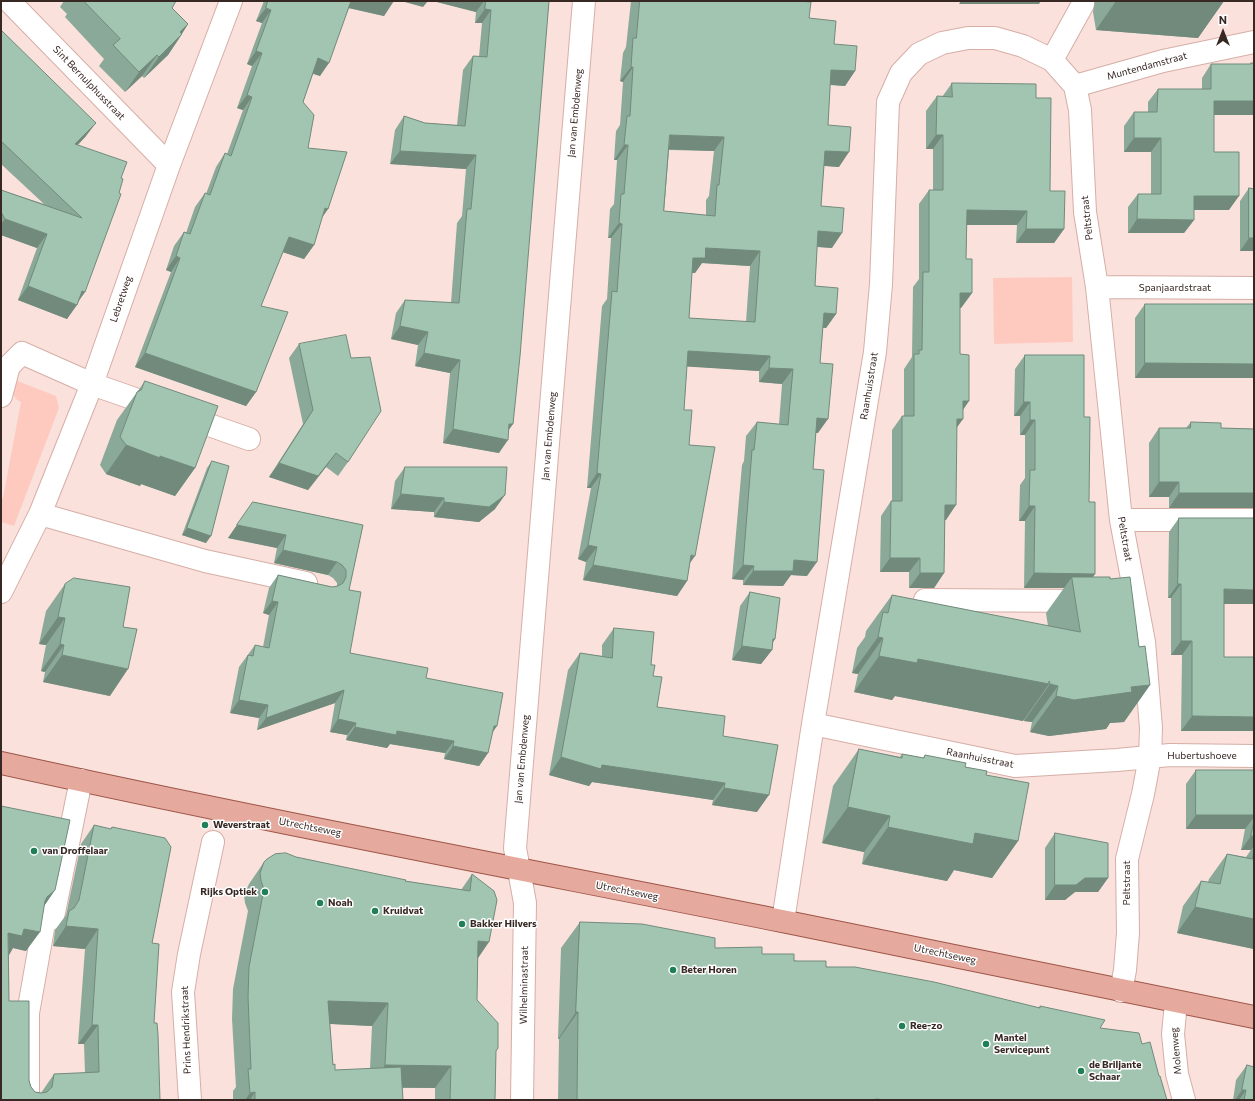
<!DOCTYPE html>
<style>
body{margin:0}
#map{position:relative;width:1255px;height:1101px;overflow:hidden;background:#fae1dc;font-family:Commissioner,sans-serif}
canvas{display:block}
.frame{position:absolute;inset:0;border:2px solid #372824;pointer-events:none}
.north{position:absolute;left:1203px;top:12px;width:40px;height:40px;-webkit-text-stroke:3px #fff;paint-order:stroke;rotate:0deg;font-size:11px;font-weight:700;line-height:16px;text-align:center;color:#372824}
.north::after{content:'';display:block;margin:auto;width:14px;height:18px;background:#372824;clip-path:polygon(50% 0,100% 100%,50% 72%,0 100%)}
</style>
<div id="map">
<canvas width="1255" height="1101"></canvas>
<div class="frame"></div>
<div class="north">N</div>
</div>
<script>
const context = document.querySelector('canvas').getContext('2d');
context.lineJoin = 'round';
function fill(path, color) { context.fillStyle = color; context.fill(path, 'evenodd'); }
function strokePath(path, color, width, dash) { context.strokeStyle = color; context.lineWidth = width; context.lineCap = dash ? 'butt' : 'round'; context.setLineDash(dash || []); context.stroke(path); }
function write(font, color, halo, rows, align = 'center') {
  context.font = font + ' Commissioner,sans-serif'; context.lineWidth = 3; context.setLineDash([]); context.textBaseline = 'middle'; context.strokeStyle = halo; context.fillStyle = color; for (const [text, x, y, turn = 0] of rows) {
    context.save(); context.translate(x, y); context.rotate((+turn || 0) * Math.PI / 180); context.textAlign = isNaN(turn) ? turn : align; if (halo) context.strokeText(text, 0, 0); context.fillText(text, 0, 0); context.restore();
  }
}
fill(new Path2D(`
 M1072,277l1,65 -79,2 -1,-66z
 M15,380l41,16 3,12 -45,118 -13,-4v-23l2,-1 18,-96 -5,-3 -5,-8z`), '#fecac0');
const minor = new Path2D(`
 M9,1l160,164
 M1052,60l31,-56v-3
 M1075,86l88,-25 91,-19
 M1097,287l157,1
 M1,396l8,-30 13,-13 70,31 157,55
 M40,514l165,47 101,22
 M1121,520h133
 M1,592l39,-78 52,-130 77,-219 62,-164
 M925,600l161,1
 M813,724l202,42 102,-6 53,-5 84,1
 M783,921l30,-197 62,-372 6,-68 7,-182 13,-29 18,-19 23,-11 26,-5h27l28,8 29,14 23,26 5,24 5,102 12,75 24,233 23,122 7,86 -1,29 -7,37 -16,65 1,74 -3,37 -4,21
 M1176,1002l-3,32 4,40 7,26
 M28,1100v-87l16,-90 9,-6 28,-137
 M190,1100l-7,-108 6,-38 24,-112
 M522,1100l3,-197 -10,-55 69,-847`);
const major = new Path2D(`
 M1,763c259,57 520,106 781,158 158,31 314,65 472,96`);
strokePath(minor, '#d6aea6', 24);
strokePath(major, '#9e5648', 24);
strokePath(minor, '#fff', 22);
strokePath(major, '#e6a99d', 22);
fill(new Path2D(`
 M64,1h112l-4,7 16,16 -6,10 -14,21 -24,23 -2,-2 -17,16 -26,-26 5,-7 -39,-42 2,-3 -7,-7z
 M264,1h130l-10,15 -35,-8 -29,68 -7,-2 -10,28 5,46 20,61 -6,8 -8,28 -10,14 -21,-7 -22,54 -5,86 -10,14 -111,-39 36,-95 -5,-2 8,-24 10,-14 2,1 9,-26 10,-14 1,1 10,-27 9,-14 2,1 16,-44 -6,-2 15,-42 -5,-2 15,-41 -6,-2z
 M433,1h116l-36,423 -4,5 -10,24 -56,-10 7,-70 -35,-7 3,-21 -27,-6 5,-26 9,-13 46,3 6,-80 5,-7 4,-47 -76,-5 5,-34 9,-14 21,7 32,2 6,-55 10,-14 6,1 3,-34h-7l1,-11z
 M631,1h167l11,17 25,26 21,27 -10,15 -15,-1 -2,40 11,42 -15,-1 -3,40 11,42 -15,-1 -2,39 21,28 -10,14h-3l-3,35 -2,70h-2l-3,36 -6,107 -16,-1 -8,11 -40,-1v-5l-11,-1 10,-114 2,-4 2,-25 11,-14 22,2 3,-40 -23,-2v-11l-72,-5 -3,44 5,35 1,119 -3,17 -10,15 -94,-16 3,-18 -8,-3 13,-71h-4l15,-182 5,-7 4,-61h-3l2,-29 4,-5 3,-44h-3l2,-29 4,-6 3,-43 -3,-1 3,-28 3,-6zM669,150l45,1 -5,45 -3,4v15l-42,-4zM702,263l48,3 -4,56 -57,-4 3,-45h3z
 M1095,1h129l-26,37 -102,-8 -3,-18z
 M1,30l85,106 -8,9 43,33 -36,114 -18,27 -49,-19 19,-52 -36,-13v-45l43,14 -43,-40z
 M1251,63l3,52h-40v37l15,58h-35v10l-10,13h-56v-26l10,-13h13v-42h-27v-26l10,-14h14v-10l10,-13h44v-11l9,-14h39z
 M952,83l84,15 14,93 14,38 -10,14h-38l1,-18h-50l-1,34 6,34 -11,15h-1v46l3,56 -6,17 -11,93h-1l-1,53 -10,15h-25v-16h-29l1,-56 10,-15h1v-71l10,-14h2v-47l8,-12 1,-70 6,-8v-75l10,-14h4v-41h-7v-38l11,-15 5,1z
 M1249,188l5,63h-14v-50z
 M1145,304h109v74h-119v-60z
 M299,344l49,118 -10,14 -12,-9 -18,23 -39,-13 34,-53 -14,-66z
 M1025,355l59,62 5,85 6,72 -2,3 17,2 29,68 11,38 -26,37 -14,1 -4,6 -57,7 -19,-4 2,-10 -8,-1v-2l-1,2 -128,-25 -3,4 -38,-8 4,-18 -6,-1 5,-25 8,-11 1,-6 26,-36 156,31 -2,-13 18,-25h-40l1,-67h-6l1,-36 5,-7v-43h-5v-19h-6l1,-47z
 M145,381l50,87 -20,28 -34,-12 -1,2 -34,-12 -6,-9 17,-45z
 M1191,422l30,6 33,1v79h-85v-11h-20v-54l10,-15h27z
 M212,461l-6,82 -24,-8 25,-67z
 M405,467l90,42 -16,13 -45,-5v-5l-43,-3 4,-28z
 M253,502l110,23 -14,65 1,63 76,25 66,55 -4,20 -9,13 -35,-7 1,-6 -55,-9 -3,4 -41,-8 1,-5 -17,-3 5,-29 -78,27 2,-12 -29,-5 9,-46 16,-22 8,2 6,-32 -6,-2 6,-25 9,-13 54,12 5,-1v-3l-4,-5 -5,-3 -54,-12 3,-15 -49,-10z
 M1179,518l45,86v53h30v74h-73l1,-76h-11v-57h-3l1,-66z
 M65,584l45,112 -67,-14 2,-10 -4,-1 5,-26 -7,-1 7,-33z
 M750,592l25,47 -2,3 -1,8 -11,14 -29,-4 8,-54z
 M614,628l37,37 2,11 4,31 66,29 34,76 -45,-7 1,-5 -121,-18 -3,4 -40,-11 19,-105 12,-17 22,3v-11z
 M859,749l41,8 2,-3 21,4 2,-3 40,12 21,8 32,66 -26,37 -38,-8 -7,11 -85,-17 2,-12 -42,-9 11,-57z
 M1196,770h58v179l-77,-16 6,-27 18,-25 7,1 1,-3 18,-25 19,3 5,-7h-10l4,-21h-59v-45z
 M1,806l54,84 -11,16 -18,45 -13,-3 -4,7v46l22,86 4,5 6,1 13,-19 31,-1 -1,-29h-6l7,-95 -32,-3 2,-16 11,-15 15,-71 13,-19 17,4 1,-2 40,116 2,80 6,77h-159z
 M1055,833l53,45 -10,14h-23l-10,8h-20v-52z
 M296,857l109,24 56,9 11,-16 5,85v41l19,52 -1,48h-60v-12h-33l1,12h-170v-9l3,-4 -4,-68 1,-30 15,-78 -3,-8 -1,-8 5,-11 15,-22zM330,1024l42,2 -2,43 -35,1 -2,-5z
 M580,922l135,26 47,6 277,54 1,-2 102,38 17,32 8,24h-609l1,-61h-1l3,-91z
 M1247,1065l7,35h-21l3,-20z`), '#8ba998');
fill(new Path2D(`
 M348,1h39l6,1 -9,14 -40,-9z
 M401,1h27l-5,6z
 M433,1h51l-8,11z
 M961,1h80l-2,3h-80z
 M1116,1h108l-26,37 -102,-8z
 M266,8l5,2 -9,13 -6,-2z
 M485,9l6,1 -9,13h-7z
 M188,24l-9,14 3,-4 -14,21 -24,23 15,-21 21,-25z
 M256,51l6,2 -10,13 -5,-2z
 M157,55l-15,21 -17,16 14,-20z
 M318,58l11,5 -9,13 -11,-4z
 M631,67h2l-10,15 -3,-1z
 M831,70l24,1 -10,15 -24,-2z
 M247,95l5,2 -9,13 -6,-2z
 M1214,101h40v14h-50z
 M96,123l-10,13 -20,21 9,-13z
 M670,135l54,2 -10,14 -54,-2z
 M936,135h7l-10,14h-7z
 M1134,138h27l-10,14h-27z
 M624,145h4l-11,15h-3z
 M400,151l76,4 -10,14 -76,-5z
 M825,151l24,1 -10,15 -24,-2z
 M1194,196h45l-10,14h-44z
 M325,208l3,1 -9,13z
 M967,210l60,1 -10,14h-60z
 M5,219l42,15 -10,14 -36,-13v-11z
 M1137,219l57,1 -10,13h-56z
 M619,223l3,1 -11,14h-3z
 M1026,229h38l-10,14h-38z
 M818,231l24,2 -10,15 -24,-2z
 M289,237l25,8 -10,14 -25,-8z
 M1249,238h5v13h-14z
 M706,248l54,3 -10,15 -48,-3 -7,10 -12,-1 10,-14z
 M176,256l4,2 -9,14 -5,-2z
 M28,286l54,5 3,1 -9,12 1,1 -10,14 -49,-19z
 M960,293h12l-11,15h-11z
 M824,313l12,1 -10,14 -12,-1z
 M400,326l28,6 -10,13 -27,-6z
 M688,351l82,5 -11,15 -81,-5z
 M145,353l111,39 -10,14 -111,-39z
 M424,353l36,7 -10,13 -35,-7z
 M1145,363l109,1v14h-119z
 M769,368l24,1 -11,15 -23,-2z
 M963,401h6l-10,15z
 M1024,402h6l-10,14h-6z
 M817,418l11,1 -10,14 -11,-1z
 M957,419h6l-10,14z
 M1030,420h5l-10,15h-5z
 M509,424h4l-10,14z
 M453,429l55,11 -9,13 -56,-10z
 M126,445l34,11 35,12 -20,28 -34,-12 -1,2 -34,-12z
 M336,453l-10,14 -18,23 -39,-13 10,-14z
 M597,473l4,1 -10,14h-4z
 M1159,482h20l-10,15h-20z
 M1179,493h75v15h-85z
 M401,494l43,4 -10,14 -43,-3z
 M505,495l-10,14 -16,13 -45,-5 10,-15z
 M945,505h11l-10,15 -11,-1z
 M1029,506h6l-10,15h-6z
 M237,525l49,10 -9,13 -49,-10z
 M187,528l24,8 -5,7 -24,-8z
 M588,545l9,2 -11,15 -8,-3z
 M283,550l54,12 -9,13 -54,-12z
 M691,555l4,1 -10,14z
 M890,558h30l-11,14h-29z
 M794,560l23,2 -10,14 -16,-1 -8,11 -40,-1 10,-14z
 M593,565l94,16 -10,15 -94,-16z
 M743,565l11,1 -11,14 -11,-1z
 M920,573h24l-10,15h-25z
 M1034,573l61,1 -11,14 -12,-11 -8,11h-40z
 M1178,584h3l-10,14h-3z
 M1224,589l30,1v14h-40z
 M272,601l6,1 -9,13 -6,-2z
 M58,617l7,1 -19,27 -7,-1z
 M878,637l5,1 -25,36 -6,-1z
 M773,639h2l-7,10 4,1 -11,14 -29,-4 10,-14z
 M1181,641h11l-10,14h-11z
 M60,644l4,1 -19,27 -4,-1z
 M62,655l66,14 -18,27 -67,-14z
 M879,656l39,3 131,25 -26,37 -128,-25 -3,4 -38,-8z
 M1050,684l8,2 -26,36 -8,-1z
 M1150,685l-26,37 -14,1 -4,6 -57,7 -19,-4 26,-36z
 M344,690l-9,13 -78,27 9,-12z
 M239,700l29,5 -9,13 -29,-5z
 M1192,716l62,1v14h-73z
 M338,719l18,4 -9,12 -17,-3z
 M494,726h3l-9,13z
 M355,727l42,4 57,10 -9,12 -55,-9 -3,4 -41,-8z
 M453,746l35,7 -9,13 -35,-7z
 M561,757l41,8 123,18 -12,17 -121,-18 -3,4 -40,-11z
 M724,788l45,7 -12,17 -45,-7z
 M848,807l42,9 -26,36 -42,-9z
 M1196,815h58v2l-9,12h-59z
 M888,827l87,6 43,8 -26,37 -38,-8 -7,11 -85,-17z
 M1251,836h3v10l-3,4h-10z
 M1085,878h23l-10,14h-23l-10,8h-20l10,-15z
 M55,890l-13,19 5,-12z
 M1195,907l59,12v30l-77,-16z
 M66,926l32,3 -13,20 -32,-3z
 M24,929l16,3 -14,19 -13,-3 -4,7 -1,-22z
 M478,941l11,1 -15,22z
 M328,1001l60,2 -16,23 -59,-3z
 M576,1012h2l-19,27h-1z
 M92,1025h6l-14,19h-6z
 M385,1065l66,1 -16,22 -66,-1z
 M1242,1090h4l-7,10h-4z
 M255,1092l-5,8h-5l5,-7z`), '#718a7c');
const building = new Path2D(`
 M84,1h92l-4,7 16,16 -8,8 2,2 -23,23 -2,-2 -18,17 -26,-27 7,-6z
 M268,1h83l-22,62 -11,-5 -15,44 11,13 -6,33 39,4 -19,57 -3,-1 -11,37 -25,-8 -28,69 27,6 -32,80 -111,-39 35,-95 -4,-2 8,-24 6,2 15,-41 5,2 15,-42 6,3 21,-59 -5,-2 15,-42 -6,-2 15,-41 -5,-2z
 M486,1h63l-29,355 -7,68h-4l-1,16 -55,-11 7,-69 -36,-7 4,-21 -28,-6 5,-26 54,3 8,-94h4l5,-54 -76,-4 4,-35 21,7 40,3 8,-70 14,1 4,-47 -6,-1z
 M640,1h158l13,1 -2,16 27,3 -2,23 23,2 -2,25 -24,-1 -3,55 23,2 -2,25 -24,-1 -4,55 23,2 -2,25 -24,-2 -3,55 23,2 -2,26 -12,-1 -4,50 13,1 -5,55 -11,-1 -4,51 11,1 -7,92 -23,-2 -1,11h-40l1,-5 -11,-1 9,-115h2l3,-28 31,3 5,-56 -24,-1 1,-12 -82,-5 -4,59h8l-3,35 26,2 -20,109 -4,-1 -4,26 -94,-16 4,-18 -9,-2 13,-71 -4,-1 15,-182 5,1 5,-68 -3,-1 2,-29h3l4,-49h-4l3,-29h3l3,-49h-2l2,-29h3zM670,135l54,2 -5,48h-2l-2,31 -51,-5zM706,248l54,3 -5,71 -66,-4 4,-60h12z
 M1,30l95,93 -21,21 52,18 -6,16 2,1 -4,14 2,1 -36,98 -3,-1 -5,14 -49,-19 19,-52 -42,-15 -4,-7v-22l81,28 -81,-77z
 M1251,63h3v38h-40v51h25v44h-45v24l-57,-1 1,-25h23v-56h-27v-26h23l1,-23h53v-25h40z
 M952,83l84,1v14h15l-1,93h15l-1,38h-38l1,-18 -60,-1 -1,49h6v34h-12v61l9,1v46h-6v18h-6l-1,86h-11l-1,68h-24v-15h-30l1,-57h11v-85h12v-62h5v-4h3l1,-78h6v-82h14v-55h-7l1,-39 15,1z
 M1249,188l5,1v49h-5z
 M1145,304h109v60l-109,-1z
 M346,335l5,23 19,-1 11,54 -33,51 -12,-9 -18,23 -39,-13 34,-53 -14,-66z
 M1025,355h59v62h6l-1,85h6v72l-61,-1 1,-67h-6l1,-36h5v-50h-5v-18h-6z
 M145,381l73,25 -23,62 -35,-12v2l-34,-13 -6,-8 17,-45 4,-2z
 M1191,422l30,1v5l33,1v64h-75v-11h-20v-54h31z
 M212,461l17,5 -18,70 -24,-8z
 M405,467h102l-2,28 -16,12 -45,-5v-4l-43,-4z
 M253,502l110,23 -14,65 12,2 -11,61 78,15 -2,10 77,15 -6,33h-3l-6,27 -35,-7 1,-5 -57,-10 -1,4 -41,-8 1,-4 -18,-4 6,-29 -78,28 2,-13 -29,-5 9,-45 5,1 2,-11 14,3 9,-46 -6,-1 6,-26 54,12 6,-1 5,-3 3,-6v-7l-4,-5 -5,-3 -54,-12 3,-15 -49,-10z
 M1179,518h75v72l-30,-1v68h30v60l-62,-1v-75h-11v-57h-3z
 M1072,577h38v2l20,-2 9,70 6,-1 5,39 -19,2 1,5 -58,8 -18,-4 2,-10 -8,-2 -1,-3v3l-131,-25 -1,4 -38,-7 4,-18 -5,-1 5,-25 5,1 4,-18 188,37z
 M74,578l56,9 -7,40 14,2 -9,40 -66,-14 2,-10 -4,-1 5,-26 -7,-1 7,-33z
 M750,592l30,6 -5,41h-2l-1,11 -30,-4z
 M614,628l40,4 -3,33h4l-2,11 9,1 -5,30 68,9 -2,20 55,9 -9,50 -45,-7 1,-5 -123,-18 -1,4 -40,-12 19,-104 32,5z
 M859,749l43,9v-4l22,4 1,-3 41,8 -1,4 22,4 -1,4 43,8 -11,58 -43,-8 -2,11 -85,-17 2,-11 -42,-9z
 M1196,770h58v45h-58z
 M1,806l69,14 -15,70 -8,7 -2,4 -5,31 -16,-3 -2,7 -14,-3 1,68h20v80l2,6 4,5 6,1 6,-1 5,-5 2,-13 45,-2 -1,-47h-6l6,-96 -32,-3 3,-15 5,-3 5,-8 15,-75 17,4 1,-2 53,11 6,9 -19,96 7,1 -5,79h3l1,11 2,66h-159z
 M1254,822v14h-3z
 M1055,833l53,10v35h-23l-9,7h-21z
 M1254,851v68l-59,-12 6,-26 19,3 7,-30 25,5z
 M286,853l10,4 110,23 -1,1 65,10 2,-17 22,17 3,9 -8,42 -11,-1 -1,59 21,23v25l-2,3 -1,49h-45l1,-34 -66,-1 3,-62 -60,-2 5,64 2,-1v6l66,-3 2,33h-148v-8l-5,1 -2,-24h3l-3,-72 1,-30 15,-78 -3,-8 -1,-8 4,-11 3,-3 8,-5z
 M580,922l62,2 73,14v10l47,-1v7h32v7h32v6h29l79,15 106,26v-2l65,14 -5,8 39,5 3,11 8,-2 9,34h1l7,24h-288v-1l-13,1h-289l1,-88h-2z
 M1247,1065l7,2v33h-10l2,-10h-4z`);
fill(building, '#a2c5b1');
strokePath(building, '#718a7c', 1);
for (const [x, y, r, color] of [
 [205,825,4,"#207f56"],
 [34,851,4,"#207f56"],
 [265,892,4,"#207f56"],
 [320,903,4,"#207f56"],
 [375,911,4,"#207f56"],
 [462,924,4,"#207f56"],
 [673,970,4,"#207f56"],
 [902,1026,4,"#207f56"],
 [986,1044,4,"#207f56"],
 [1081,1071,4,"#207f56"]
]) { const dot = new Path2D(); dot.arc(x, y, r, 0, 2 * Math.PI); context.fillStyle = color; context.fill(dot); strokePath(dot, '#fff', 1.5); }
write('10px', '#372824', '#fff', [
 ["Muntendamstraat",1147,66,-15],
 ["Sint Bernulphusstraat",89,83,46],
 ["Jan van Embdenweg",575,113,-85],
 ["Peltstraat",1087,218,-96],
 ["Spanjaardstraat",1175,288],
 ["Lebretweg",121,299,-71],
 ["Raanhuisstraat",869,386,-81],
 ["Jan van Embdenweg",549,436,-85],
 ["Peltstraat",1125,539,80],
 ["Hubertushoeve",1202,756],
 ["Raanhuisstraat",980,758,11],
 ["Jan van Embdenweg",522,759,-85],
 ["Utrechtseweg",310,827,11],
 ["Peltstraat",1127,883,-90],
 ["Utrechtseweg",627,891,11],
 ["Utrechtseweg",945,954,12],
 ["Wilhelminastraat",524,985,-89],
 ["Prins Hendrikstraat",186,1030,-92],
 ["Molenweg",1176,1051,-95]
]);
write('bold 10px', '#372824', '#fff', [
 ["Weverstraat",213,825],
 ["van Droffelaar",42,851],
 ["Rijks Optiek",257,892,"right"],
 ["Noah",328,903],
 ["Kruidvat",383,911],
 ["Bakker Hilvers",470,924],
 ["Beter Horen",681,970],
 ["Ree-zo",910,1026],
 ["Mantel",994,1038],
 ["Servicepunt",994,1050],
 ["de Briljante",1089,1065],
 ["Schaar",1089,1077]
], 'left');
</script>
